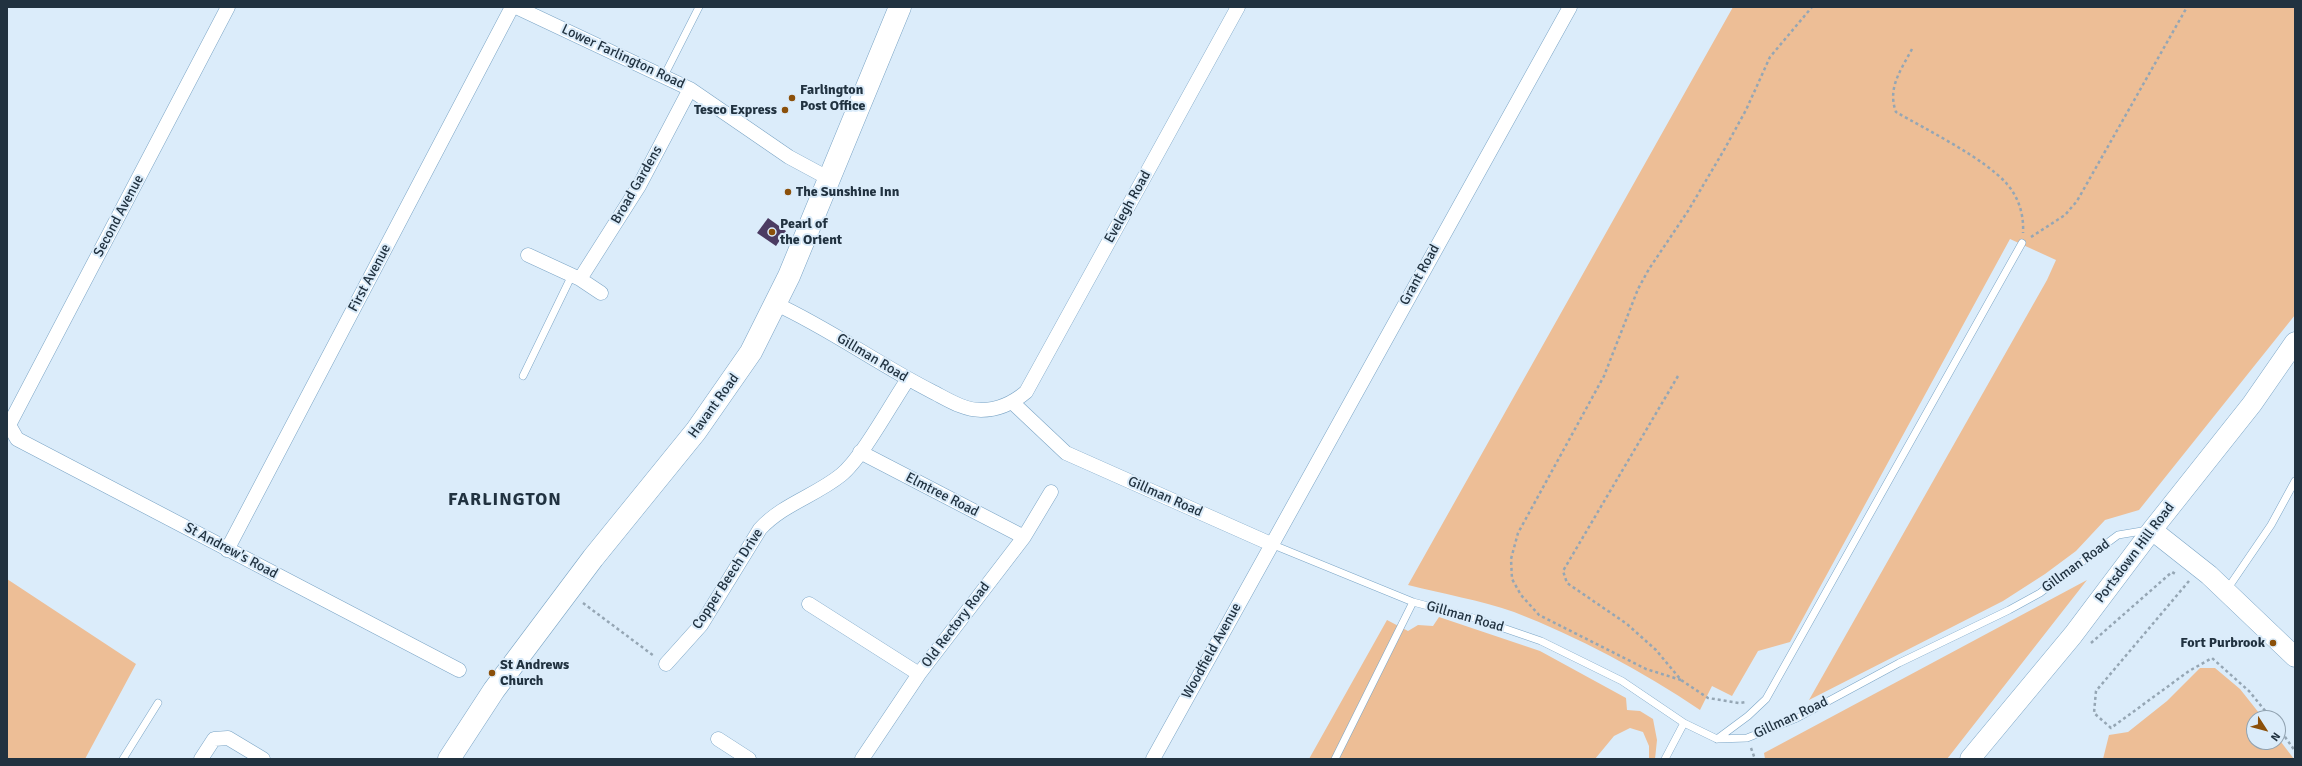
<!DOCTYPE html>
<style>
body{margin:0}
#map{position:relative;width:2302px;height:766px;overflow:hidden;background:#dbecfa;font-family:Signika,sans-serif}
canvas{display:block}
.frame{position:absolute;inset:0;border:8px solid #213240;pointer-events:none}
.north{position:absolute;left:2246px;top:710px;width:40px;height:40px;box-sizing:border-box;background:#dbecfa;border:1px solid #91a2b0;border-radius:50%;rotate:126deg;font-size:11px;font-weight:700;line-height:16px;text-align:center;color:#213240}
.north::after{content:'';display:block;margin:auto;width:14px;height:18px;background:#8b500a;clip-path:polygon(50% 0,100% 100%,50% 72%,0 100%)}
</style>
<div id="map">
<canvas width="2302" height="766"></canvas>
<div class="frame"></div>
<div class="north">N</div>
</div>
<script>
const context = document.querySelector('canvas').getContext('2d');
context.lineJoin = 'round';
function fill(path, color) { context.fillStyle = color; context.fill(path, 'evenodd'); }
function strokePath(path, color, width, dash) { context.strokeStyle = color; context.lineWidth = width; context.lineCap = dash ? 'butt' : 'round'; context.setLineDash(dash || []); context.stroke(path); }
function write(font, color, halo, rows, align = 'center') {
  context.font = font + ' Signika,sans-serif'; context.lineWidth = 4; context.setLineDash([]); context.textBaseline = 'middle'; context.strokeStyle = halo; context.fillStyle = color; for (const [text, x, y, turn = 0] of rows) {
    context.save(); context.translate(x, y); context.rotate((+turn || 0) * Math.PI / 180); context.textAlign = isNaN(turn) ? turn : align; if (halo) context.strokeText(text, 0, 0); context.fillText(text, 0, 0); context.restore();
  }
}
fill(new Path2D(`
 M1733,7h562v308l-156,195 -34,10 -29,31 -31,23 -42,27 -194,99 238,-420 9,-20 -46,-21 -220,403 -32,9 -26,45 -20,-10 -12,24c-58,-39 -121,-73 -186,-98 -34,-12 -71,-18 -106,-27z
 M7,579l129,85 -51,95h-78z
 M2087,580l-140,179h-182l-1,-6z
 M1439,617l101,34 86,47 1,12 13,1 13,8 4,21 -2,19h-6v-13l-6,-14 -13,-4 -16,8 -19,23h-286l78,-139 21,11 10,-6 15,1z
 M2200,668h15l25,21 23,29h-9v24h24v-4l16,21h-191l6,-24 19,-3 39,-31z`), '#edbe96');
fill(new Path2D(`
 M768,218l18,13 -10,15 -19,-13z`), '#4b3b62');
const lane = new Path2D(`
 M664,76l35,-69
 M523,376l49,-101
 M1271,544l142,58 64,17 64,22 81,40 62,42 33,16 30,-1 50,-20 102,-55 110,-53 31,-17 78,-58 30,-5
 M2226,591l45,-66 24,-44
 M1717,739l31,-23 18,-17 256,-456
 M123,759l35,-56
 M1335,759l78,-157
 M1665,759l19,-36`);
const street = new Path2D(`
 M228,7l-219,418 8,14 442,231
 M516,7l174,82 99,68 39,21
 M528,255l52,24 21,14
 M580,279l59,-93 51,-97
 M776,304c54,25 102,60 155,87 16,8 32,19 50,19 18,0 32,-7 45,-18l212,-385
 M1013,403l53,50 205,91
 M860,452l164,85
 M227,550l285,-543
 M809,604l110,70
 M666,664l35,-39 59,-96c23,-25 55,-33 81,-54 21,-17 50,-71 67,-96
 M718,739l31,20
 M201,759l13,-20 14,-1 35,21
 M862,759l57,-85 105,-137 27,-45
 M1153,759l417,-752`);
const secondary = new Path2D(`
 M2152,530l57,45 86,82
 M1970,759l103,-124 79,-105 100,-126 43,-62`);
const primary = new Path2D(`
 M449,759l45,-69 99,-132 103,-127 55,-79 38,-76 111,-269`);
strokePath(lane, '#7aa4c5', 8);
strokePath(street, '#7aa4c5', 15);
strokePath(secondary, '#7aa4c5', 21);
strokePath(primary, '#7aa4c5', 23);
strokePath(new Path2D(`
 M1912,49c-11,21 -25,39 -16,63 31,18 88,46 111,72 12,14 17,31 16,49
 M2031,237l34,-22 12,-14 110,-194
 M1678,376l-115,195 4,12 60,41 29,26 25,30 27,18 31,5 7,-1
 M2189,581l-93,110 -2,22 17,15 78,-57 23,-13 37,33 22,27
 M583,603l71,53
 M2091,643l81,-71 5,3
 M1681,680l-35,-11 -107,-54 -18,-20 -9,-16 -1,-20 7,-26 86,-157 34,-87 11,-20 39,-58 36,-61 22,-40 24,-53 42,-50
 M2278,727l17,24
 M1751,748l4,11`), '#95a6b4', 2.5, [3, 3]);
strokePath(lane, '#fff', 7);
strokePath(street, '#fff', 14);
strokePath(secondary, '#fff', 20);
strokePath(primary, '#fff', 22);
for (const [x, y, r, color] of [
 [792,98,4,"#8b500a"],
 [785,110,4,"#8b500a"],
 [788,192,4,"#8b500a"],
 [772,232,4,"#8b500a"],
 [2273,643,4,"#8b500a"],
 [492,673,4,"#8b500a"]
]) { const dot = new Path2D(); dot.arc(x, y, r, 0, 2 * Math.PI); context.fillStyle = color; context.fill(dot); strokePath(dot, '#dbecfa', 1.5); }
write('14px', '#213240', '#dbecfa', [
 ["Lower Farlington Road",623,57,25],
 ["Broad Gardens",637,185,-60],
 ["Evelegh Road",1128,207,-61],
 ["Second Avenue",119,216,-62],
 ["Grant Road",1420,275,-61],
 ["First Avenue",370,278,-62],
 ["Gillman Road",872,358,31],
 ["Havant Road",714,406,-54],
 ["Elmtree Road",942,495,27],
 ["Gillman Road",1165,497,24],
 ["St Andrew's Road",231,551,28],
 ["Portsdown Hill Road",2135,553,-53],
 ["Gillman Road",2076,566,-36],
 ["Copper Beech Drive",728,579,-57],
 ["Gillman Road",1465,617,16],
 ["Old Rectory Road",956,625,-53],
 ["Woodfield Avenue",1212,651,-61],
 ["Gillman Road",1791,718,-25]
]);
write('bold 14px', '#213240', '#dbecfa', [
 ["Farlington",800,90],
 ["Post Office",800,106],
 ["Tesco Express",777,110,"right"],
 ["The Sunshine Inn",796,192],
 ["Pearl of",780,224],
 ["the Orient",780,240],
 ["Fort Purbrook",2265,643,"right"],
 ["St Andrews",500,665],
 ["Church",500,681]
], 'left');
context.letterSpacing = '1px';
write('bold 18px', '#213240', '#dbecfa', [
 ["FARLINGTON",505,500]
]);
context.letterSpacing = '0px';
</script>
